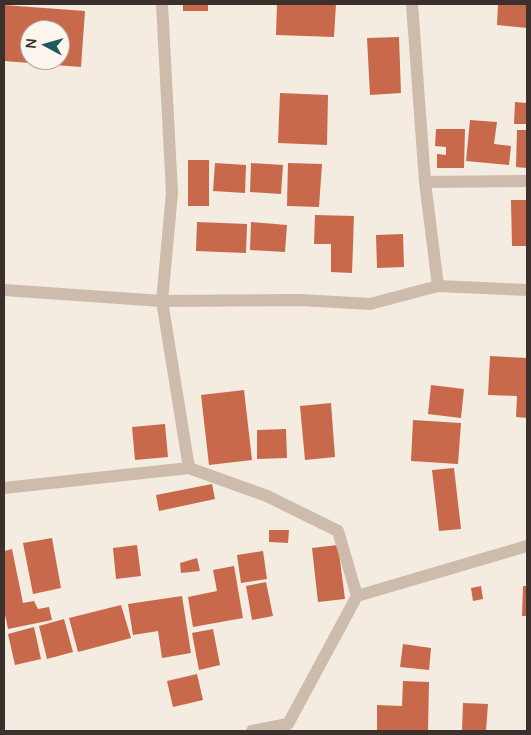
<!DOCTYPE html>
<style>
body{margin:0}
#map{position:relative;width:531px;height:735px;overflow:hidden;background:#f4ebe1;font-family:Manrope,sans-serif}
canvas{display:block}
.frame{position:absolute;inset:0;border:5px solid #3b302b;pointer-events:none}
.north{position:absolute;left:20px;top:20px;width:50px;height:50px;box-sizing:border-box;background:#fbf5ee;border:1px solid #aea6a0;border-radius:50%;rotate:276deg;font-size:14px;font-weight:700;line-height:20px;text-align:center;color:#3b302b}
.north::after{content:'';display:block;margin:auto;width:18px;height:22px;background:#1f5a5e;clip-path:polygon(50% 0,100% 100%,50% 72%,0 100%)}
</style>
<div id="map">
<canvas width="531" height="735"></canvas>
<div class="frame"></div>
<div class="north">N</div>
</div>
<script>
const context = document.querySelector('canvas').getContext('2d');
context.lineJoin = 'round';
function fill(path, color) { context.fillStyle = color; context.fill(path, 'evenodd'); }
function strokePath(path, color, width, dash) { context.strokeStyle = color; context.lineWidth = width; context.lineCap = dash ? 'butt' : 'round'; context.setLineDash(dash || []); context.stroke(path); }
fill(new Path2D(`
 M183,4h25v7h-25z
 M277,4h59l-2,33 -58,-2z
 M498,4h29v24l-30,-3z
 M4,5l81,6 -4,56 -77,-6zM30,30h30v30h-30z
 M399,37l2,56 -31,2 -3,-57z
 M280,93l48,2 -1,50 -49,-2z
 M515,102l12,1v21h-13z
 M470,120l27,2 -3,22 17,2 -2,19 -43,-4z
 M436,129h29l-1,39h-27v-14l9,1v-8l-11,-1z
 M517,130h10v38l-11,-1z
 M188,160h21v46h-21z
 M215,163l31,2 -1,28 -32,-2z
 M251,163l32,2 -2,29 -31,-2z
 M288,163l34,1 -3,43 -32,-1z
 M511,200h16v46h-15z
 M315,215l39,1 -2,57 -21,-1v-28h-17z
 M197,222l50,2 -1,29 -50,-2z
 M251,222l36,3 -2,27 -35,-2z
 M403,234l1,33 -27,1 -1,-33z
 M490,356l37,2v60l-11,-1 1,-21 -29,-1z
 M431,385l33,4 -3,29 -33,-4z
 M244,390l8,70 -43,5 -8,-70z
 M331,403l4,54 -30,3 -5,-54z
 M413,420l48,3 -3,41 -47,-3z
 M165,424l3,33 -33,3 -3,-33z
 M286,429l1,29 -30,1v-29z
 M454,468l7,61 -22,2 -7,-61z
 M212,484l3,15 -56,12 -3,-16z
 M269,530h20l-1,13 -19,-1z
 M52,538l9,50 -28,6 -10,-51z
 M137,545l4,31 -25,3 -3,-31z
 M338,545l7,54 -27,3 -6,-54z
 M12,549l11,54 11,-2 4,8 11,-2 3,13 -44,9 -4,-19v-59z
 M263,551l4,28 -26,4 -4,-28z
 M197,558l3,13 -19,2 -1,-10z
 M234,566l9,52 -50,9 -5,-30 29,-6 -4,-21z
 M266,582l7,34 -21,4 -6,-34z
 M481,586l2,13 -10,2 -2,-13z
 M523,586h4v30h-5z
 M182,596l9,57 -29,5 -4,-27 -25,4 -5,-31z
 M121,605l10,33 -53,14 -9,-34z
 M64,619l9,33 -26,7 -8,-33z
 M34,627l7,32 -26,6 -7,-31z
 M213,629l7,36 -21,5 -7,-37z
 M403,644l28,4 -2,22 -29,-3z
 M197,674l6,26 -30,7 -6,-26z
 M403,681l26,1 -1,49h-51v-26l25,1z
 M463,703l25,1 -2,27h-24z`), '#c8694b');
strokePath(new Path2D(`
 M162,4l10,189 -10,108 27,167
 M412,4l13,178 13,104
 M425,182l102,-1
 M4,290l158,11 138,-1 70,4 68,-18 89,4
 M4,488l185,-20 78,28 71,35 19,65 -69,128
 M357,596l170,-50
 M252,731l36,-7`), '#cdbbac', 12);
</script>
